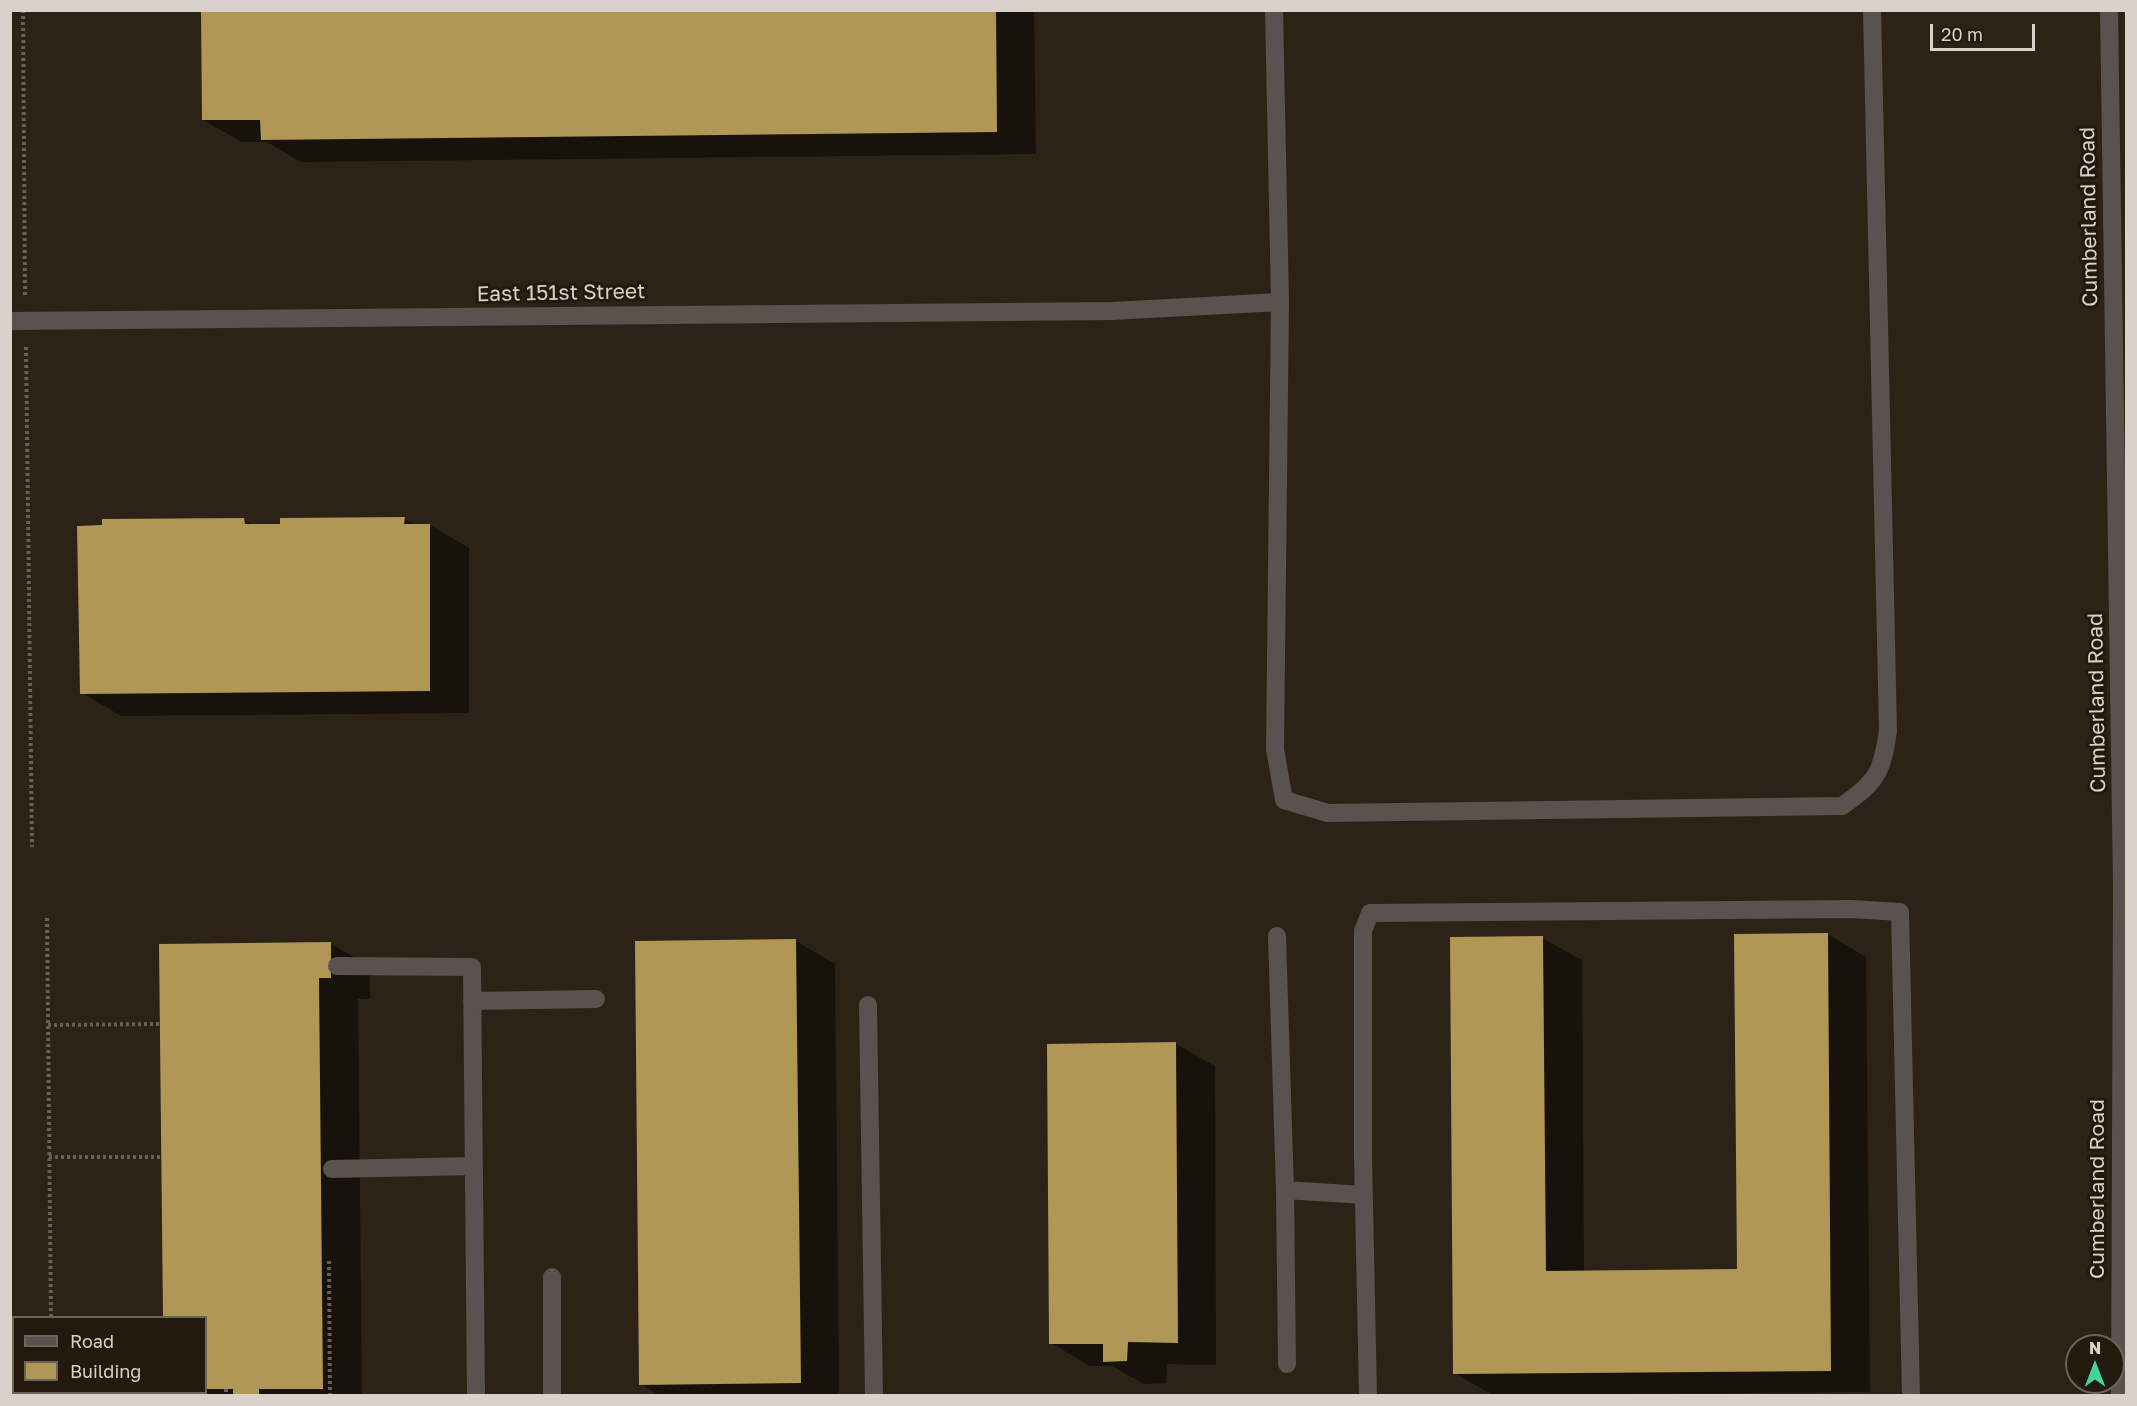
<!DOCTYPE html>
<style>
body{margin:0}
#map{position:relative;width:2137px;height:1406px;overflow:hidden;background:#2c2216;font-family:"Golos Text",sans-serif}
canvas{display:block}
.frame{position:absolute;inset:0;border:12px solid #d9d2ca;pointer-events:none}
.legend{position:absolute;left:12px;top:1316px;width:195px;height:78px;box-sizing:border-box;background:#23190d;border:2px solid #6c6359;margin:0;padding:8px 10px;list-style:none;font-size:18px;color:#d9d2ca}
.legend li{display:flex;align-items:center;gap:12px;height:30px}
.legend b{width:30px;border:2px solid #6c6359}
.north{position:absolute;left:2065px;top:1334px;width:60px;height:60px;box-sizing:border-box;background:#23190d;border:2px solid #6c6359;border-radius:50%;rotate:0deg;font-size:16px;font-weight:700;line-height:24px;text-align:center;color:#d9d2ca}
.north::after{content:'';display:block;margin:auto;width:21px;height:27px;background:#42d4a0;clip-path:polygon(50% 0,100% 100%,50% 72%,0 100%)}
.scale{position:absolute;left:1930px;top:24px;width:105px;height:27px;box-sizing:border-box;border:3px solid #d9d2ca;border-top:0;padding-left:8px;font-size:18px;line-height:21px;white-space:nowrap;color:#d9d2ca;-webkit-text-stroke:4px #23190d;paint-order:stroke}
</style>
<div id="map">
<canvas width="2137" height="1406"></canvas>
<div class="frame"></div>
<ul class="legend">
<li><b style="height:8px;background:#59524e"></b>Road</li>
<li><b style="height:16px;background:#b09756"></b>Building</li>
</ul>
<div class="north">N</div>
<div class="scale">20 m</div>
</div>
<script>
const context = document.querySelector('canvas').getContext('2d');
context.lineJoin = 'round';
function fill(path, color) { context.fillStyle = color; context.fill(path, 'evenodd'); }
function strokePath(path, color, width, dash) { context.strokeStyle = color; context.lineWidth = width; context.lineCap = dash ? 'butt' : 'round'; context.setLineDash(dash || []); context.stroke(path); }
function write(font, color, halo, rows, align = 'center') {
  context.font = font + ' "Golos Text",sans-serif'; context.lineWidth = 6; context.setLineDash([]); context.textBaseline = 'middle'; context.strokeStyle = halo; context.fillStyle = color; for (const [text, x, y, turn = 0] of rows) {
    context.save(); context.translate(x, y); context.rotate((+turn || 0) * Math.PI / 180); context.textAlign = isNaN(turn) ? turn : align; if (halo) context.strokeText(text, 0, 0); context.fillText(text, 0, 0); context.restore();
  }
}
fill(new Path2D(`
 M202,10h832l2,144 -735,8 -34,-20h-25l-39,-22z
 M405,519l11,6h14l39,23v165l-348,3 -39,-23 162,-173 11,6z
 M1827,934l39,23 4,435 -377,3 -39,-22 88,-435 40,22 2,312 154,-1z
 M796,941l39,23 4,432h-179l-19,-12z
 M331,944l39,22v33h-12l4,397h-185l-6,-4h35v-74h-42z
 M1176,1044l39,22 1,299 -49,-1 -1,19 -22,1 -32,-18h-22l-39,-23z`), '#0007');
fill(new Path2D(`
 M201,10h795l1,122 -736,8 -1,-20h-58z
 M405,517l-1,7h26v167l-350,3 -3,-168 25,-1v-6l142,-1 1,6h35v-6z
 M1828,933l3,438 -378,3 -3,-437 93,-1 3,335 191,-2 -3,-335z
 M796,939l5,444 -162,2 -4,-444z
 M331,942v36h-12l4,411h-64v7h-26v-7h-27v-71h-43l-4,-374z
 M1176,1042l2,301 -50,-1 -1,19 -24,1v-18h-54l-2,-300z`), '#b09756');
strokePath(new Path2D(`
 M23,10l2,285
 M26,347l6,500
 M47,918l4,400
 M48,1025l112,-1
 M49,1157h112
 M329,1261l1,135
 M226,1389v7
 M51,1392v4
 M168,1392v4`), '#696055', 4, [3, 3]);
strokePath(new Path2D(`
 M1274,10l6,292 -5,447 9,51 44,13 514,-7c35,-24 40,-34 46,-75l-16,-721
 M2109,10l13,876 -2,510
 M10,321l1102,-10 168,-9
 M1277,936l8,254 79,5
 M337,966l135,1 4,429
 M472,1001l124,-2
 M868,1005l6,391
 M332,1169l142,-3
 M1285,1190l2,174
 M552,1277v119
 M1368,1396l-5,-240v-225l7,-18 481,-4 49,3 11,484`), '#59524e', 18);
write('21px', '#d9d2ca', '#23190d', [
 ["Cumberland Road",2089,217,-91],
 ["East 151st Street",561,293,-1],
 ["Cumberland Road",2097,703,-91],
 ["Cumberland Road",2097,1189,-90]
]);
</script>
